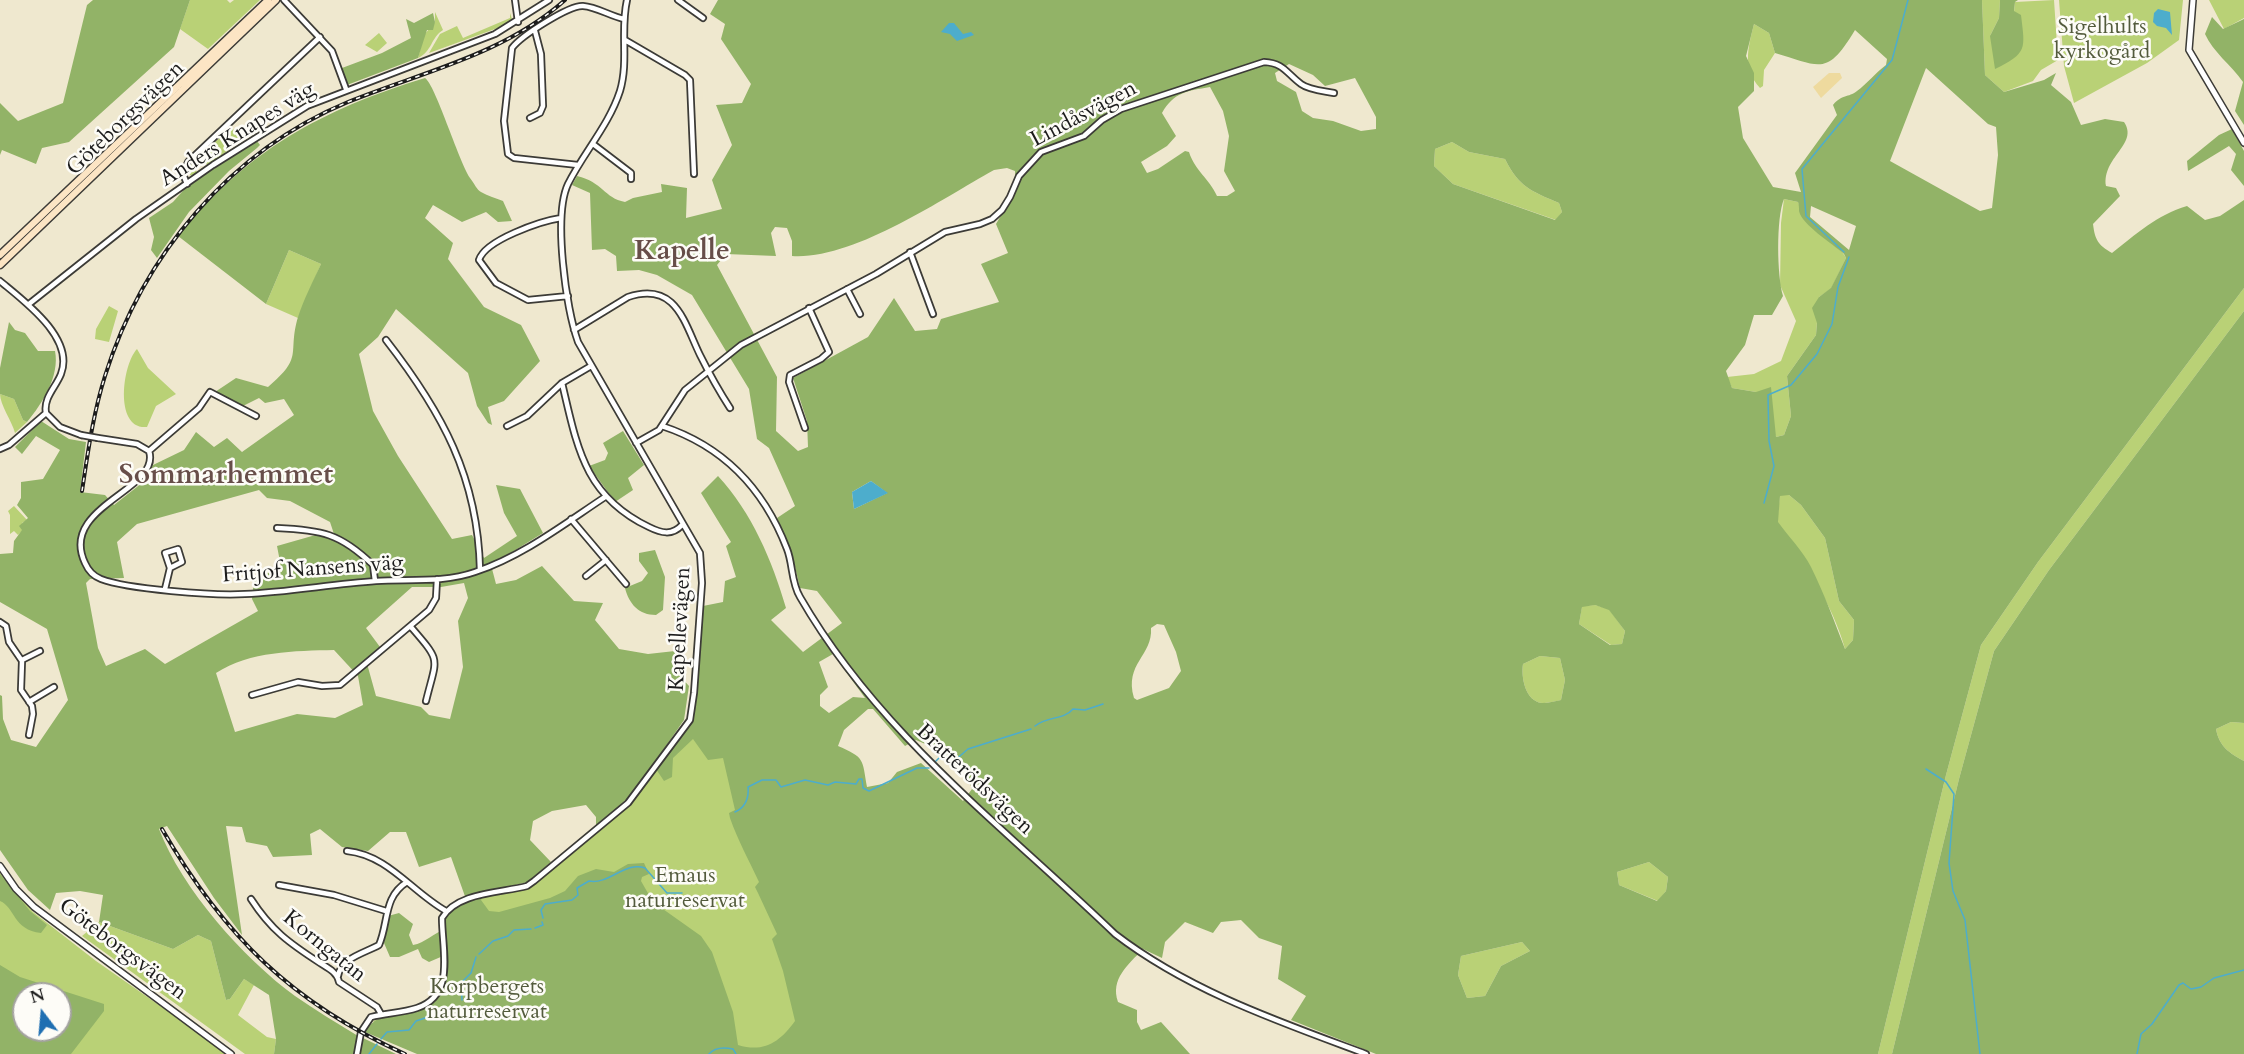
<!DOCTYPE html>
<meta charset="utf-8">
<style>
body{margin:0}
#map{position:relative;width:2244px;height:1054px;overflow:hidden;background:#efe8cf;font-family:Cardo,serif}
canvas{display:block}
.north{position:absolute;left:12px;top:982px;width:60px;height:60px;box-sizing:border-box;background:#fdfcf7;border:2px solid #a3a29f;border-radius:50%;rotate:344deg;font-size:16px;font-weight:700;line-height:24px;text-align:center;color:#1c1c1c}
.north::after{content:'';display:block;margin:auto;width:21px;height:27px;background:#1f6fb2;clip-path:polygon(50% 0,100% 100%,50% 72%,0 100%)}
</style>
<div id="map">
<canvas width="2244" height="1054"></canvas>
<div class="north">N</div>
</div>
<script>
const context = document.querySelector('canvas').getContext('2d');
context.lineJoin = 'round';
function fill(path, color) { context.fillStyle = color; context.fill(path, 'evenodd'); }
function strokePath(path, color, width, dash) { context.strokeStyle = color; context.lineWidth = width; context.lineCap = dash ? 'butt' : 'round'; context.setLineDash(dash || []); context.stroke(path); }
function write(font, color, halo, rows, align = 'center') {
  context.font = font + ' Cardo,serif'; context.lineWidth = 5; context.setLineDash([]); context.textBaseline = 'middle'; context.strokeStyle = halo; context.fillStyle = color; for (const [text, x, y, turn = 0] of rows) {
    context.save(); context.translate(x, y); context.rotate((+turn || 0) * Math.PI / 180); context.textAlign = isNaN(turn) ? turn : align; if (halo) context.strokeText(text, 0, 0); context.fillText(text, 0, 0); context.restore();
  }
}
fill(new Path2D(`
 M190,0h37l3,3 4,-3h26l-52,49 -28,-20z
 M1982,0h18l-1,18 -9,18 24,-24 1,-10 39,-2 4,60 -17,10 -8,11 -29,11 -19,-17z
 M2059,0h124l-4,40 -32,23 -73,40 -10,-37z
 M2209,0h35v18l-20,11z
 M435,12l8,18c-12,7 -11,22 -25,28l6,-23 11,-13z
 M510,13l2,6 -6,6 -77,28 11,-19 17,-8 6,12 47,-20z
 M1754,24l15,9 6,20 -11,17 -1,16 -3,2c-18,-20 -12,-40 -6,-64z
 M379,33l8,10 -10,9 -12,-7z
 M231,127l12,12 -49,37 -4,-1 -1,-7 4,-5h4l-4,4 4,5 10,-7 -4,-7 -4,3 -2,-2z
 M1452,142l17,10 36,7c14,28 26,32 54,44l3,9 -6,8 -103,-36 -19,-18 1,-17z
 M1784,199l14,3c2,5 4,13 7,17 8,12 37,28 41,39l-15,31 -12,8 -3,38 -29,41 4,40 -7,19 -8,2 -20,-45 -24,-4 -5,-11 27,-3 27,-13 15,-40 -16,-36 1,-62z
 M289,250l32,14 -23,54 -32,-14z
 M2244,288v23l-195,259 -55,81 -35,128 -67,275h-14l68,-279 35,-130 57,-83z
 M109,306l9,5 -9,31 -14,-3 1,-10z
 M137,349l11,19 28,26 -20,12 -9,21c-33,3 -25,-62 -10,-78z
 M0,394l14,5 9,21 4,2 -12,11c-3,-12 -15,-28 -15,-39z
 M1780,495h9l12,10 24,33 14,63 15,19 -1,20 -8,9c-10,-39 -43,-94 -68,-127z
 M14,506l13,14 -5,3 1,7 -5,5 -4,-4 -4,3v-19l-2,-4z
 M1595,605l14,4 16,22 -3,13 -11,1 -32,-21 3,-18z
 M1540,656l20,2 5,22 -4,20c-5,1 -13,3 -19,3 -17,-2 -21,-26 -19,-39z
 M715,697l307,357h-503l-101,-13 -46,-20 58,-14 14,-10 34,-98 56,-15 24,-22 58,-45 25,-26 23,-37 22,-28 9,-21z
 M2231,722l13,1v38c-15,-8 -25,-15 -28,-32z
 M1649,862l19,15 -2,14 -8,10 -39,-16 -2,-13z
 M0,873l33,39 63,49 133,93h-229zM24,994h36v36h-36z
 M99,922l74,27 25,-14 13,6 15,59 4,-1 14,-20 10,6 -16,30 29,22 9,2 -2,15h-29l-163,-118z
 M1522,942l8,9 -29,15 -16,30 -18,2 -9,-23 3,-19z`), '#b9d176');
fill(new Path2D(`
 M93,0h97l-16,47 -105,95 -27,6 -6,16 -34,-14 -2,5v-52l18,18 45,-18 24,-98z
 M718,0h1264l3,75 19,17 40,-12 12,-7 -5,12 20,17 10,23 24,-6 19,3c15,22 -22,35 -18,64l10,2 4,8 -27,28c2,16 5,21 19,29 24,-19 45,-38 75,-47l18,14 15,-4 24,-16v88l-206,274 -57,83 -35,130 -68,279h-502l-85,-34 15,-24 -28,-17 4,-33 -23,-8 -18,-18 -20,2 -8,11 -28,-11 -20,20 -3,16 -19,-9c-15,16 -33,30 -25,53l19,8v12l4,8 20,-8 29,32h-773l-52,-22c21,-35 70,-1 80,-53 2,-8 3,-16 -2,-23l-14,6 -7,-4 -4,-9 -19,8h-9l-6,-14 4,-27 11,-3 14,11 -4,11 4,10c12,-2 21,-12 32,-16l-1,-12 8,-9 15,-6 -16,-45 -32,10 -13,-35h-16l-22,19 -26,-4 -22,-18 -10,5 2,21 -39,2 -6,-11 -21,-4 -4,-15 -16,-1 16,109 -28,-37 -47,-72 -8,3c23,60 84,129 136,167 20,14 42,27 63,40l-4,18h-80l2,-15 -7,-44 -25,-16 -14,20 -4,1 -15,-59 -13,-6 -25,14 -74,-27 4,-27 -23,-4 -24,2 -6,17 -22,-20 -28,-40v-155l2,1 1,23 8,21 25,7 32,-47 -21,-71 -47,-27v-48l13,-1 1,-12 8,-11 -3,-4 9,-8 -11,-13 4,-7v-16l22,-3 17,-29 -24,-14 -14,18 -7,-7 26,-26 28,18 17,3 -6,50 25,3 9,10 33,-26 6,-14 31,-15 12,-18 18,15 13,-9 15,14 52,-37 -10,-16 -19,4 -6,-5 -16,8 -28,-14 21,-14 32,9c37,-31 19,-33 30,-70 6,-18 15,-36 23,-53l-32,-14 -23,54 -88,-68c69,-86 143,-126 247,-158 10,6 33,81 45,100 4,5 7,12 11,14 7,4 15,6 22,9l9,20 -14,1 -12,-10 -24,10 -29,-17 -8,13 28,25 -5,16 36,48 37,18 19,36 -36,40 -16,6 4,18 -4,-2 -11,-17 -9,-33 -72,-64 -18,28 -19,17 14,57 25,45 54,83 20,-4 12,23 33,-22 -13,-23 -8,-28 24,4 23,44 -52,32 5,19 20,-4 26,-14 32,35 29,2 -8,17 24,29 29,5 27,-3 3,23 11,12 -5,34 -50,72 -38,36v-11l-10,-12 -34,6 -19,10 -3,19 21,22 -23,20 -43,10 -4,8 8,11 10,1 51,-14 15,-7 13,-15 18,-7 18,3 14,-8 16,-1 5,11 -7,3 -1,4 12,21 48,34 11,16 21,60 5,33c26,8 42,-3 57,-24l-12,-50 -11,-32 5,-5 -19,-41 -3,-6 4,-5c-10,-22 -21,-41 -29,-64l-1,-5 6,-3 -12,-52 -15,2 -15,-21 -20,19 -1,19 -8,4 -8,-12 8,-15 30,-34 9,-114 20,-4 2,-21 11,-4 -10,-31 5,-4 -30,-49 17,-17c34,37 54,84 68,132l-15,12 32,32 39,-29 -25,-32 -17,-3 -8,-34 -15,-36 18,-12 -26,-58 -12,-9 -8,-50 -57,-94 -35,-20 -18,-5 -22,1 -1,-15 -11,-7 -13,1 -2,-57 -18,-8 5,-9c26,6 27,22 48,26l8,-4 29,-6 -1,-8 26,4 -1,30 36,-9 -10,-29 20,-35 -16,-40 26,-2 9,-19 -30,-45 4,-15 -15,-10zM1754,24l15,9 6,20c47,14 52,23 80,-23l32,29 -1,6c-11,8 -19,19 -29,26 -9,7 -15,3 -24,14l4,10 -42,58 6,19 -28,-5 -30,-49 -5,-31 16,-16v-18l-8,-17zM1289,64l24,11 12,11 30,-8 21,39v12l-15,2 -28,-10 -20,-3 -11,-7 -6,-19 -19,-11 -2,-8zM1926,68l62,56 8,3 2,28 -6,53 -12,3 -90,-50zM1210,87l13,24 6,25 -5,35 11,20 -8,5h-10c-8,-18 -22,-25 -28,-44l-4,-1 -27,18 -11,4 -6,-11 26,-16 9,-10 -14,-23c12,-21 25,-22 48,-26zM1452,142l17,10 36,7c14,28 26,32 54,44l3,9 -7,8 -102,-36 -19,-18 1,-17zM1007,168l8,3 1,19 -20,34 12,29 -27,11 18,38 -58,17 -4,10 -22,2 -21,-33 -26,39 -75,41 14,43 1,26 -10,4 -22,-20 1,-54 -60,-112 9,-11 50,2 -5,-23 4,-6 12,1 5,13v15c61,4 148,-56 202,-86zM1784,199l14,3c1,3 1,6 1,9 3,14 33,32 45,43l2,4 -15,30 -12,9 -7,11 5,15 -1,12 -29,41 4,40 -7,19 -8,2 -5,-50 -15,5 -24,-4 -6,-17 19,-26 9,-30h18l11,-19c-6,-20 -7,-78 1,-97zM1811,206l45,20 -7,24 -39,-33zM871,481l16,12 -33,16 -2,-17zM259,490l8,8 23,3 40,21 6,18 -17,-6 -42,12 5,26h-11l-17,7 -2,20 6,12 -93,53 -20,-15 -39,17 -8,-18 -12,-65 4,-4 34,-1 -7,-36 20,-18zM1789,495l12,10 24,33 14,63 15,19 -1,20 -8,9c-10,-26 -21,-56 -34,-82 -8,-16 -23,-31 -33,-45l2,-26zM464,583l4,15 -10,23 5,46 -13,52 -21,-4 -8,-8 -45,-11 -10,-36 14,-13 -14,-19 46,-41h29zM1595,605l14,5 16,21 -3,13 -12,1 -31,-21 3,-17zM1157,624l7,1 12,27 5,19 -12,17 -32,12 -3,-2c-10,-35 19,-42 17,-70zM334,650l24,26 5,29 -28,13 -38,-4 -62,18 -19,-59c34,-22 79,-22 118,-23zM833,654l32,44 -12,-1 -24,16 -9,-7v-11l8,-8 -9,-25zM1540,656l20,2 5,22 -4,20c-6,1 -13,3 -19,3 -17,-2 -21,-26 -19,-39zM868,709h5l32,37 11,-6c16,6 28,16 45,21l11,28 -9,12 -42,-38 -24,9 -9,11 -21,4c-5,-29 -2,-29 -29,-41l6,-16zM1649,862l19,15 -2,14 -9,10 -38,-16 -2,-13zM1522,942l8,9 -29,15 -16,30 -18,2 -9,-23 3,-19z
 M2000,0h18l-3,2 -1,9 7,4c4,34 7,38 -26,54l-5,-33 9,-18z
 M433,13l2,9 -2,8h-6l-9,28 -71,27 -5,-17 40,-15 29,-15 -5,-19 8,4z
 M2212,17l11,12 21,-10v106l-9,-14 8,-29c-12,-17 -30,-30 -38,-48z
 M2232,129l12,22v35l-13,-16 5,-16 -7,-8 -41,25 -1,-10 32,-26z
 M257,141l3,4 -3,3 -28,23 -40,41 -32,46 -6,-8 3,-13 -5,-19 24,-16 15,-17z
 M2244,311v412l-13,-1 -15,7c3,17 13,24 28,32v293h-352l67,-275 35,-128 55,-81z
 M9,322l6,8 10,3 13,18h17c5,25 -13,53 -28,71l-4,-2 -9,-21 -14,-5v-26z
 M623,431l21,34 -16,13 5,12 -18,12 -26,-36 16,-6 3,-7 -5,-10z
 M655,550l10,27 -2,33 -7,5c-17,0 -27,-11 -31,-27l17,-7 6,-8 -9,-12v-8z
 M0,874l30,37 17,14 -6,8c-28,-3 -26,-26 -41,-32z
 M0,965l20,12 84,27v7l-33,43h-71zM24,994h36v36h-36z
 M363,1038l33,16h-36z`), '#92b367');
fill(new Path2D(`
 M1829,73h11l2,5 -21,20 -8,-11z`), '#eeda9e');
fill(new Path2D(`
 M2158,9l12,3 2,23 -6,-7 -9,-2 -4,-4 1,-9z
 M949,23h5l9,11 8,-2 3,3 -17,6 -7,-7 -9,-2z
 M871,481l17,12 -34,16 -2,-17z`), '#4dadcc');
strokePath(new Path2D(`
 M1844,252l-38,-36 -4,-47 90,-109 16,-60
 M1764,503l10,-37 -5,-25 -1,-46 23,-10 26,-31 15,-30 6,-37 11,-30
 M1035,726c12,-10 29,-6 38,-17l12,1 18,-6
 M934,763l5,-5 14,4 15,-13 63,-20
 M1926,769l20,13 8,12 -5,69 4,28 12,29 15,134
 M735,812c11,-5 14,-14 13,-25l14,-7h14l5,7 24,-7 23,5 7,-3 21,2 3,-5h3l1,9 6,3 48,-23h12
 M543,918l-2,-8 4,-6 27,-4 6,-5 -1,-7 12,-7c20,4 36,-20 56,-13l22,25h15
 M535,928l8,-3 -1,-3
 M479,954l14,-13 15,-5 6,-6 17,-1
 M462,1000l-1,-17 10,-10 5,-16
 M381,1039l6,-7 22,-2 7,-9 9,-3 32,-3 5,-6
 M369,1054l8,-10
 M709,1054c6,-7 15,-7 24,-5l3,5
 M2137,1054l4,-20 11,-10 27,-39 4,-2 8,6 10,-2 13,-9 30,-8`), '#4dadcc', 1.5);
const minor = new Path2D(`
 M284,0l48,51 14,38
 M515,0l3,22
 M678,0l25,18
 M625,40l60,35 5,5 4,94
 M530,118l10,-5 3,-7 -2,-52 -6,-23
 M593,144l38,29v6
 M578,165l-64,-7 -6,-4 -4,-33 8,-73c9,-12 57,-43 71,-42 14,1 27,10 41,13
 M187,184l-4,-10 5,-12 132,-125
 M561,218c-20,3 -76,22 -82,42l17,23 32,17 40,-4
 M910,252l23,62
 M0,281c24,20 75,57 61,93 -5,13 -18,24 -15,39l-37,32 -9,4
 M847,289l13,25
 M29,304l107,-85 77,-54 94,-59 188,-72 54,-34
 M574,330l54,-33c48,-16 56,25 72,58 9,18 19,36 30,53
 M386,340c56,72 92,137 94,230
 M562,383c15,63 22,113 87,144 12,6 23,9 33,-2
 M46,413l14,14 21,8
 M507,426l20,-10 35,-33 29,-17
 M662,426c61,20 102,63 125,123 6,15 4,33 13,48 79,137 203,229 315,337 74,57 165,88 251,120
 M805,428l-16,-46 1,-7 31,-16 8,-7 -20,-44
 M98,438l39,6 12,7c13,39 -91,55 -64,112 3,7 8,13 16,16 26,10 113,17 144,15 44,-2 87,-10 131,-13 33,-2 68,2 99,-9 48,-16 89,-48 130,-75
 M636,443l23,-13 26,-40 56,-45 135,-71 69,-42 35,-8 12,-5 10,-9 8,-13 9,-21 22,-24 43,-16 18,-16 19,-11 143,-47c20,1 22,11 37,22 8,6 23,7 33,9
 M149,451l50,-43 11,-16 46,24
 M571,519l55,65
 M277,528c44,2 63,5 96,37l2,16
 M586,576l20,-16
 M165,589l5,-21 -5,-15 13,-4 4,13 -12,6
 M0,622l6,4 3,16 13,19 -1,29 11,16 1,8 -4,21
 M411,627c31,36 26,29 15,74
 M22,660l18,-9
 M252,695l46,-13 24,4 18,-1 89,-75 7,-12 1,-19
 M29,702l25,-15
 M347,851c41,4 65,41 99,60
 M279,885l55,10 52,16
 M251,899c20,31 38,44 69,64 8,5 17,9 19,19l38,25 4,7
 M338,976c3,-18 27,-23 41,-31 10,-23 4,-48 28,-63
 M357,1054l4,-22 10,-15c15,-4 31,-4 46,-9 39,-13 25,-57 25,-90 15,-26 59,-25 85,-32l7,-5 94,-78 62,-83 4,-27 8,-110 -2,-30 -122,-211c-12,-34 -25,-126 -10,-158 16,-32 41,-59 52,-93 9,-30 0,-61 7,-91`);
const tertiary = new Path2D(`
 M2193,0l-4,50 55,93
 M0,866l16,23 18,18 197,147`);
const secondary = new Path2D(`
 M0,255l268,-255
 M0,265l276,-265`);
strokePath(minor, '#3c3b37', 8);
strokePath(tertiary, '#3c3b37', 8);
strokePath(secondary, '#3c3b37', 9);
strokePath(minor, '#fff', 4.5);
strokePath(tertiary, '#fff', 5);
strokePath(secondary, '#fce5c4', 6);
const rail = new Path2D(`
 M82,491c6,-39 11,-77 23,-115 38,-121 125,-225 243,-274 74,-30 155,-47 217,-102
 M162,829c62,107 130,174 243,225`);
strokePath(rail, '#1c1c1c', 4);
strokePath(rail, '#fdfcf7', 1.5, [4.5]);
const minorBridge = new Path2D(`
 M81,435l17,3`);
strokePath(minorBridge, '#3c3b37', 8, []);
strokePath(minorBridge, '#fff', 4.5);
write('22px', '#535b3c', '#fdfcf7', [
 ["Sigelhults",2102,28],
 ["kyrkogård",2102,53],
 ["Emaus",685,877],
 ["naturreservat",685,902],
 ["Korpbergets",487,988],
 ["naturreservat",487,1013]
]);
write('22px', '#1c1c1c', '#fdfcf7', [
 ["Lindåsvägen",1084,115,-28],
 ["Göteborgsvägen",126,119,-44],
 ["Anders Knapes väg",238,135,-32],
 ["Fritjof Nansens väg",313,570,-4],
 ["Kapellevägen",681,629,-87],
 ["Bratterödsvägen",974,780,43],
 ["Korngatan",324,947,39],
 ["Göteborgsvägen",122,950,37]
]);
write('bold 28px', '#674e49', '#fdfcf7', [
 ["Kapelle",682,253],
 ["Sommarhemmet",226,477]
]);
</script>
